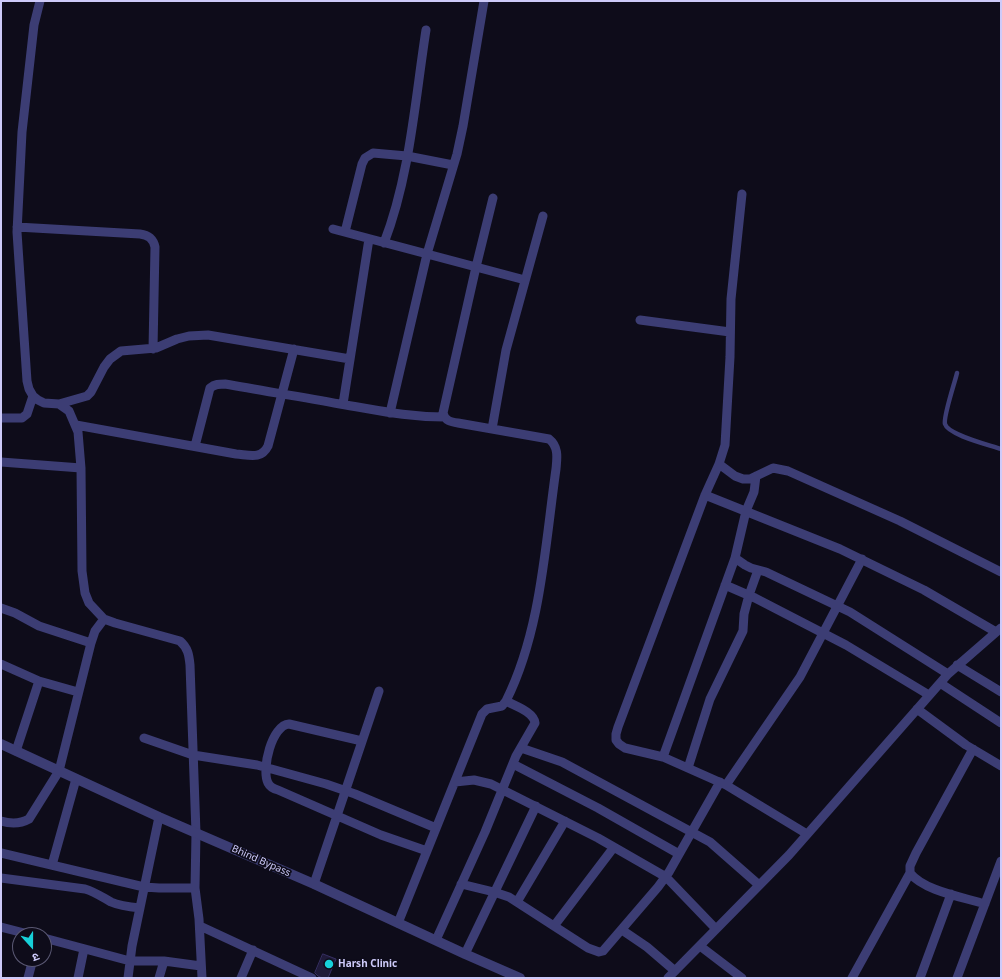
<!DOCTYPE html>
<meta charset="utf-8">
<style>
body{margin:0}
#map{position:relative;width:1002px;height:979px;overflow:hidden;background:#0e0c1a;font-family:"Noto Sans","Noto Sans Devanagari",sans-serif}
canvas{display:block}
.frame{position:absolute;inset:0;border:2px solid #cdcaf9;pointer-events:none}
.north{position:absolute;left:12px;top:927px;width:40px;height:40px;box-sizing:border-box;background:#0e0c1a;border:1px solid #5a5873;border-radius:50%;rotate:159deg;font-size:11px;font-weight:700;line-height:16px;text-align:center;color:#cdcaf9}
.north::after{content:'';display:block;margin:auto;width:14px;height:18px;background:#17d0d9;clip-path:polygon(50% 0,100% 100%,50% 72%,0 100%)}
</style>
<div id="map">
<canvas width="1002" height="979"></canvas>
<div class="frame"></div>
<div class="north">उ</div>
</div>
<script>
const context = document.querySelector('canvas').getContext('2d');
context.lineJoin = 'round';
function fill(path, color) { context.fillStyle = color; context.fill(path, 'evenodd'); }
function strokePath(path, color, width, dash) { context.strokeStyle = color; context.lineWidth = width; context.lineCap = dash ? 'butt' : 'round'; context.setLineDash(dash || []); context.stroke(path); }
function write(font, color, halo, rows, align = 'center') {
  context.font = font + ' "Noto Sans",sans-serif'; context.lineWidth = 3.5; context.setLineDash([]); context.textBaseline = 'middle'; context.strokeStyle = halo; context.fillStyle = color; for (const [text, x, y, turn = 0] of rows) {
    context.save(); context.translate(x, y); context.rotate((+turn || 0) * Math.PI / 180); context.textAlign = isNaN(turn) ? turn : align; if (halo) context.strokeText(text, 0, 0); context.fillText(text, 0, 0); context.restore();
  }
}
const building = new Path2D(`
 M323,954l13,5 -8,19h-6l-4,-2 -3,-3z`);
fill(building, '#1f1a39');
strokePath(building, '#362f62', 1);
strokePath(new Path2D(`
 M957,373c-2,9 -14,44 -12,51 3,11 45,21 56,25`), '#3c3d74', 4.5);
strokePath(new Path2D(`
 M40,1l-6,24 -12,107 -5,100 10,149 2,8 4,7 5,4 6,3 15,1 10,7 9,21 3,36 1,103 3,22 4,10 15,16 11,4 65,18c8,7 9,14 10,24l6,168 -1,55 4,31 3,59
 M742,194l-11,105 -1,58 -5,88 -6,19 -14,31 -87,232 -2,7v6l3,4 6,4 38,9 63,28 81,49
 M17,227l123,7c8,1 13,4 15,13l-2,102
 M333,229l192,51
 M345,232l17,-68 3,-6 8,-5 34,3 46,9
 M384,243c26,-67 31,-143 42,-213
 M640,320l90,12
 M59,404l28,-8 4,-4 13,-25 6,-8 11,-8 35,-3 21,-9 12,-3 19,-1 142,24
 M343,404l26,-165
 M390,413l37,-159 30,-100 6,-28 21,-125
 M1,418h21l5,-4 6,-18
 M76,425l160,29c13,1 25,6 32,-8l26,-97
 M492,429l14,-79 37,-134
 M195,446l15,-58c5,-4 9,-4 15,-4 39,7 77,13 115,20 37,6 66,13 104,13
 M1,462l80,6
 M719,464l16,12 8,3h7l23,-11 15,3 112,50 101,51
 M705,495l135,54 84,41 72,42
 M735,558l10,7 6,3 15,4 84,40 98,62
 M725,585l30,13 91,47 83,50
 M1,608l14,5 24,13 52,17 4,-12 9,-12
 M1,664l38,17 -23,70
 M957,665l44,27
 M39,681l39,11
 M940,683l61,40
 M917,709l49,36 35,21
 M144,738l49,17 64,10 69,19 29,10 81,34
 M362,741l-73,-17c-17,1 -28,45 -21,59 2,4 6,6 10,7l103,45 46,16
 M521,748l41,14 148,80 49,43
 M973,749l-57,104 -6,13v7c14,18 53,24 75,31
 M663,757l72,-199 11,-47 8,-19 2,-16
 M513,764l85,44 81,46
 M688,768l22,-69 33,-68 1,-17 5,-19 9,-25
 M455,782l19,-2 17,4 107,54 68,39 50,52
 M726,785l74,-108 62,-118
 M1,821c10,3 19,3 28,-2l30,-48 32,-128
 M1,853l143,34 15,1h36
 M52,865l24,-86
 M1,878l84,11c10,3 17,8 26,13 9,4 19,5 29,6
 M314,884l65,-193
 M461,884l33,8 15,5 79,51 11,4 4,-1 55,-64 11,-15 51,-90
 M517,902l48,-81
 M398,923l84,-209 5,-5 15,-3 4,-5c35,-70 39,-155 50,-232 1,-11 3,-22 -7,-30l-91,-16c-7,-1 -13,-2 -15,-10l33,-146 17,-69
 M200,926l112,52
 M554,926l60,-79
 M1,927l31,8
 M622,930l25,17 28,24
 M44,938l86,23h34l37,5
 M436,940l49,-108 31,-76 19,-33c-1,-11 -20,-17 -29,-22
 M700,946l42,32
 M465,954l71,-148
 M28,978l5,-19
 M78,978l6,-29
 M128,978l4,-32 27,-129
 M159,978l5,-17
 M241,978l12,-28
 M668,978l121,-123 159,-181 53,-46
 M852,978l58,-105
 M920,978l31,-84
 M957,978l44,-117`), '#3c3d74', 9);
strokePath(new Path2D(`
 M1,744l158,73 155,67 151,70 55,24`), '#3c3d74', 10);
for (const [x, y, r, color] of [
 [329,964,5,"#17d0d9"]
]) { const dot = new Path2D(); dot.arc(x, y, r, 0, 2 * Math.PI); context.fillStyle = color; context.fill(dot); strokePath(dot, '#0e0c1a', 1.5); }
write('10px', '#cdcaf9', '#0e0c1a', [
 ["Bhind Bypass",261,861,24]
]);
write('bold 10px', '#cdcaf9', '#0e0c1a', [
 ["Harsh Clinic",338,964]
], 'left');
</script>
